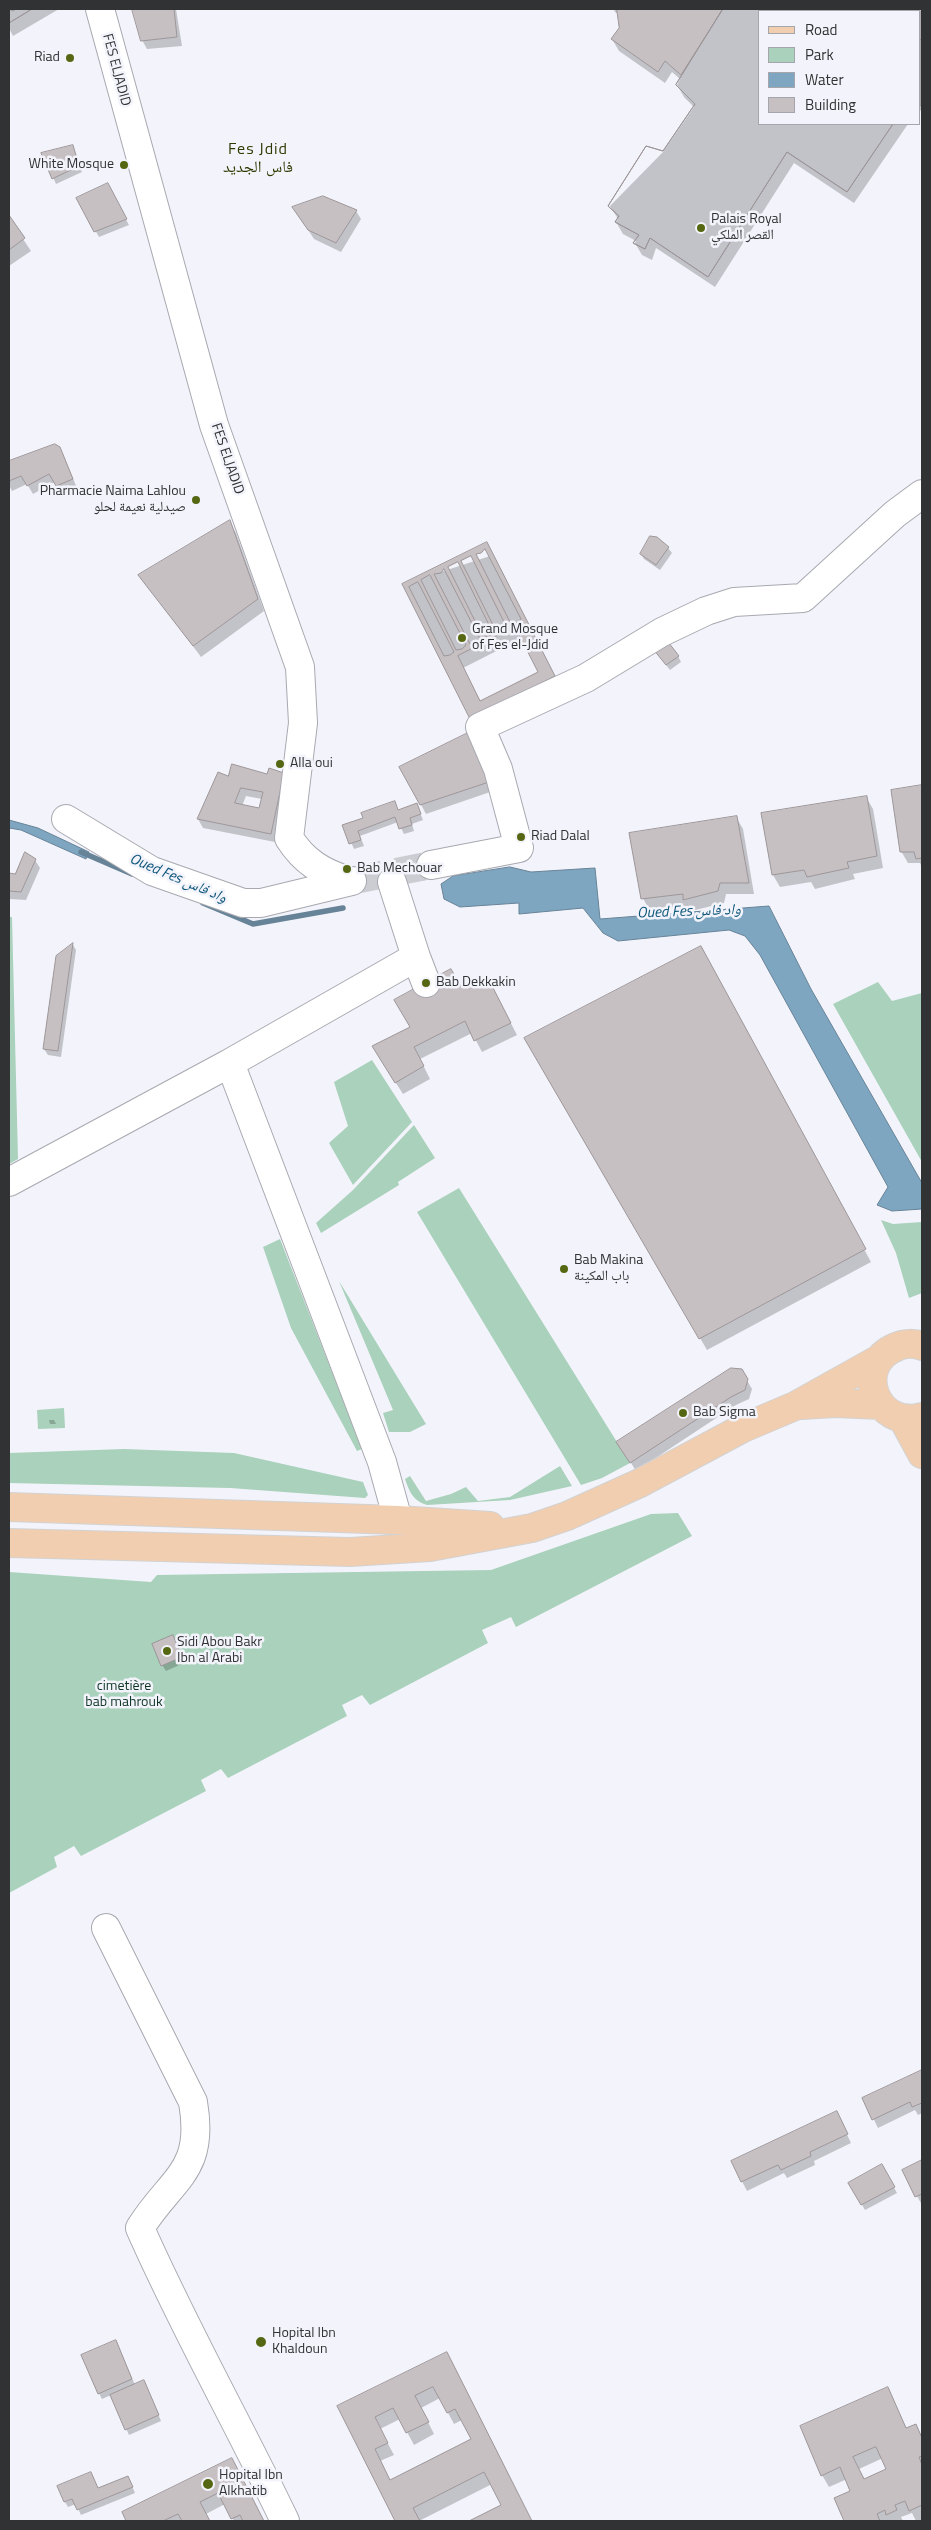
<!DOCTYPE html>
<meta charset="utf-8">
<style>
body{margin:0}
#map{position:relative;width:931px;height:2530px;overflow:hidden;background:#f3f4fb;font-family:"Titillium Web",sans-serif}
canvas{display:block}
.frame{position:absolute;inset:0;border:10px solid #313234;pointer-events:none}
.legend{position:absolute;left:758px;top:10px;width:162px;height:115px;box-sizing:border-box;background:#f3f4fb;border:1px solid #a5a6ab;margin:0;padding:6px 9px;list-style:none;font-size:15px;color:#313234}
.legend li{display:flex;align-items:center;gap:10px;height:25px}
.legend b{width:25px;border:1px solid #a5a6ab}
</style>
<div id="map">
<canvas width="931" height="2530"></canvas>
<div class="frame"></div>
<ul class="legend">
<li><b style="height:6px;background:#f2ceb1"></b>Road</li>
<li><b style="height:14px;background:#a9d1bb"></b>Park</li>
<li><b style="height:14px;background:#7ea6c1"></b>Water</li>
<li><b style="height:14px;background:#c7c0c3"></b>Building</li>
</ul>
</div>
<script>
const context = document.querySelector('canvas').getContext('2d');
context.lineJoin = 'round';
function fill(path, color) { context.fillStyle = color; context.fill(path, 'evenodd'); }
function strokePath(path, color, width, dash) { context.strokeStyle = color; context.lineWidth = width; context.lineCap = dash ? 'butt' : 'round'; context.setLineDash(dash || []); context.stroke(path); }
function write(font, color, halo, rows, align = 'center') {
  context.font = font + ' "Titillium Web","Noto Naskh Arabic",sans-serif'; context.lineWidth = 5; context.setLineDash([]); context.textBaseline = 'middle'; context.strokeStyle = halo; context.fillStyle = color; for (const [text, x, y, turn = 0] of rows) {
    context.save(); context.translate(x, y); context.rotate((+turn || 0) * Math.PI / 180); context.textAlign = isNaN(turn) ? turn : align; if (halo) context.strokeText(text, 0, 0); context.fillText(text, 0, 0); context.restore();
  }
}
fill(new Path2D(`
 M9,917h3l6,242 -9,5z
 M878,982l14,19 30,-8v169l-89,-158z
 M372,1060l40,62 -59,63 -24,-42 19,-17 -14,-44z
 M414,1125l21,33 -37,24 1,3 -78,48 -5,-10 37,-33z
 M459,1188l171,275 -28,15 -21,7 -164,-273z
 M881,1220l12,4 29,-2v71l-13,5 -13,-45z
 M280,1239l82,210 -5,2 -66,-123 -28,-81z
 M339,1281l87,143 -16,8h-21l-6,-19 10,-3z
 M64,1408l1,20 -27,1 -1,-19z
 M124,1449l110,4 129,29 5,13 -3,3 -135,-10 -221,-5v-30z
 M560,1466l12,20 -62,14 -83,5c-14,-4 -18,-14 -22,-26l5,-3 16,25 25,-7 15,-7 12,14 32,-4z
 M678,1513l14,23 -176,91 -5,-10 -29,13 6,13 -118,62 -8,-10 -20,10 5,11 -119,62 -7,-9 -20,11 5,11 -125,65 -7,-10 -20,11 3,10 -48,26v-321l142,10 6,-7 334,-5 160,-56z`), '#a9d1bb');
const water = new Path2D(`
 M9,820l29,8 51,24 -3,7 -65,-29 -12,-2z
 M510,867l21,5 64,-4 5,51 169,-13 42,83 111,194v26l-30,2 -15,-6 11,-18 -128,-232 -15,-19 -16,-6 -111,11 -15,-8 -20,-25 -64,6v-11l-59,4 -16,-8 -3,-15 12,-8z`);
fill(water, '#7ea6c1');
strokePath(water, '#678397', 1);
fill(new Path2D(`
 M9,9h50l-46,27 -4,-8z
 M133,9h43l6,37 -35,3 -5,-9z
 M613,9h309v103l-2,-2v-99h-160v113h148l-54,79 -60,-40 -79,124 -59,-39 -4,12 -10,-5 -7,-12 1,-2 -13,-7 -7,-12 2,-3 -8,-13 53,-54 31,-45 -10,-10 -7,-12 3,-6 -8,-7 -7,11 -46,-32 -7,-12 8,-11 -2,-15h-2z
 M73,146l9,26 -26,12 -13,-30z
 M107,185l22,40 -30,12 -22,-38z
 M356,211l5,8 -20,33 -27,-13 -15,-23z
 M9,218l22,33 -22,15z
 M55,446l9,11 13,31 -14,6 -8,-12 -22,12 -6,-10 -15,7 -3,-6v-23z
 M229,521l7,12 28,78 -63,46 -61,-82z
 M668,548l4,5 -12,17 -16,-11 -3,-5z
 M493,555l68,133 -83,42 -74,-146zM522,638l18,35 -59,29 -18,-34z
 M654,650l24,6 3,6 -11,8z
 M475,731l21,59 -70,24 -25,-47z
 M229,777l59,6 -13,59 -72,-14 -5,-9zM246,796l16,3 -2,10 -18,-3z
 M922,786v81l-2,-4h-12l-7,-12 -9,-60z
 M866,797l7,12 10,59 -30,6 2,5 -40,10 -4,-7 -31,5 -7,-12z
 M395,803l4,8 18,-6 6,15 -11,4 2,7 -10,3 -6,-12 -38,14 4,10 -10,3 -10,-23 20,-7z
 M736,817l7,12 11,65h-28l-2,9 -33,8 -3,-5 -39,4 -6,-12z
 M35,860l5,8 -14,32 -17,-1v-24h7z
 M73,945l3,5 -15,107 -13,-2 -4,-6 13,-93z
 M707,960l164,302 -164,88 -181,-311z
 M493,989l24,46 -35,17 -10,-19 -52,26 10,20 -27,15 -23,-36 32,-31 50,-37z
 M741,1370l11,19 -3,10 -13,6 -100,66 -18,-29z
 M49,1420h5l2,4h-6z
 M175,1642l9,21 -18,8 -4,-6z
 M922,2071v42l-4,2 -3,-5 -37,18 -14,-29z
 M841,2122l10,21 -37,18 1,4 -28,13 -3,-5 -37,18 -15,-29z
 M922,2161v44l-19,-34z
 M882,2166l15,27 -32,17 -15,-27z
 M119,2348l16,37 12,2 14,34 -32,14 -18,-40 -9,4 -3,-6z
 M453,2365l78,156h-59l31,-15 -11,-22 -73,37h-23l-57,-114zM440,2398l14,26 8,-4 10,20 -82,41 -10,-20 14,-6 -14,-26 20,-10 14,26 20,-11 -13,-26z
 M888,2389l19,40 9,-4 6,12v83l-6,1 -4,-8 -11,4 2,4h-57l-11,-23 17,-7 -5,-12 -18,8 -7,-12zM883,2458l5,12 -23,10 -6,-11z
 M238,2471l25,50h-29l-9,-17 -19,10 4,7h-82l-4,-8z
 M128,2477l7,16 -54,22 -5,-11 -8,3 -3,-5z`), '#0003');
strokePath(new Path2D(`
 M81,852l51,22
 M203,903l50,21 90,-16`), '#678397', 5.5);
const building = new Path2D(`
 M9,9l4,2 3,-2h16l-23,14z
 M9,9h23l-23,14z
 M132,9h42l3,28 -36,4z
 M617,9h106l-42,66 -16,-14 -7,11 -47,-33 8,-11z
 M723,9h165l-2,2h-126v113h133l-46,68 -60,-40 -79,125 -58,-39 -5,11 -12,-6 6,-8 -24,-13 4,-6 -11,-10 38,-60 17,5 32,-47 -19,-19z
 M723,9h199v98l-2,-2v-94h-160v113h133l-46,68 -60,-40 -79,125 -58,-39 -5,11 -12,-6 6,-8 -24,-13 4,-6 -11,-10 38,-60 17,5 32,-47 -19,-19z
 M920,39l2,2v66l-2,-2z
 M73,145l6,21 -27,13 -11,-26z
 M108,183l19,36 -33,13 -18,-34z
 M323,196l34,14 -21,33 -28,-13 -16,-23z
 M9,215l16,23 -16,12z
 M55,444l5,3 13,32 -17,7 -7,-12 -22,12 -6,-10 -12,5v-20z
 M230,520l28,79 -65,47 -55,-71z
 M650,536l7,1 12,10 -13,18 -16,-11z
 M487,542l68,134 -85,43 -68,-135zM515,627l23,45 -58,29 -22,-45z
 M485,549l36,70 -5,4 -5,1 -35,-70 5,-1z
 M471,556l35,70 -4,4 -6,1 -35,-70z
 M458,562l35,71 -4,3 -6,1 -35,-70z
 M444,569l36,70 -4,4 -6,1 -36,-70 7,-1z
 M430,575l36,70 -4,4 -6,1 -35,-70z
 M418,582l36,70 -4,3 -6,1 -35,-69z
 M662,634l17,22 -13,9 -17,-21z
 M476,729l16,52 -72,24 -21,-38z
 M232,764l35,10 2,-6 15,5 -13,61 -74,-15 21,-47 10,4zM241,788l22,4 -4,16 -24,-5z
 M922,785v73l-6,1 -2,-7h-14l-9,-62z
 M867,796l10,60 -30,6 2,6 -42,9 -3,-7 -32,5 -11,-62z
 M395,801l3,9 19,-7 4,11 -11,4 2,7 -13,4 -4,-12 -37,14 3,9 -12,4 -7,-19 21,-7 -2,-5z
 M737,816l12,67h-29l-2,8 -35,9v-6l-42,5 -12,-66z
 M25,852l11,7 -15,33 -12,-1v-18l6,1z
 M73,943l-15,108 -15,-2 13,-93z
 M701,946l165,303 -167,90 -175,-301z
 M451,969l11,19 25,-12 24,47 -37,18 -9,-20 -51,26 10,19 -29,17 -23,-37 38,-19 -16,-27z
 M731,1368l11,1 6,10 -3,11 -14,7 -101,66 -14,-21z
 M173,1635l9,22 -21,9 -9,-22z
 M922,2070v33l-10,4 -2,-5 -38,18 -10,-22z
 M837,2111l11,23 -38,18 1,4 -30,14 -3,-5 -37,17 -10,-21z
 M922,2160v34l-7,3 -13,-27z
 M882,2164l13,23 -34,18 -13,-22z
 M116,2340l16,39 -34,15 -17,-39z
 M447,2352l85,169h-63l32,-16 -17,-33 -71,36 7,13h-25l-58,-115zM433,2387l14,26 8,-4 16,30 -81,41 -15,-31 13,-6 -13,-26 18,-9 13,25 23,-11 -14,-26z
 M144,2380l15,35 -34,15 -15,-35z
 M888,2387l18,41 10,-4 6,14v18l-3,1 3,8v40l-13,6 -4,-10 -10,4 2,5 -11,5 -1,-5 -8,4 3,7h-36l-10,-23 16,-7 -10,-24 -19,9 -21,-50zM876,2447l10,22 -22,10 -11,-22z
 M232,2458l32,63h-21l-3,-6 -9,4 -13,-26 -18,9 10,19h-28l-4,-7 -15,7h-37l-4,-9z
 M91,2472l7,16 30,-12 5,11 -56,23 -5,-11 -8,3 -7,-16z`);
fill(building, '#c7c0c3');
strokePath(building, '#9d9699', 1);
strokePath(new Path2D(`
 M355,880l76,-15`), '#cccdd3', 28, [28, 14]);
const minor = new Path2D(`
 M100,9l114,416 86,242 3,56 -14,115c15,24 34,35 60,43
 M66,819l86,52 91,32h18l91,-22
 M431,865l88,-17 -21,-79 -18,-42 106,-49 76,-46 44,-21 28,-9 69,-4 92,-84 27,-20
 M416,957l10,26
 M230,1063l186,-106 -24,-75
 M9,1182l221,-119 152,399 16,58
 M106,1928l87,174c12,70 -21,75 -53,126 44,100 98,195 145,293`);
const major = new Path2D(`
 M922,1346c-8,-3 -18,-3 -26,1 -44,18 -21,83 26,70
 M801,1405l34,-2 46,2
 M903,1419l19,35
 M9,1507l389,13 92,6
 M9,1543l341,9 80,-5 102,-19 35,-12 73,-33 103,-55 52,-22 86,-48`);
strokePath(minor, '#a8a9b0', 30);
strokePath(major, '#d2d2d2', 30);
strokePath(minor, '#fff', 28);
strokePath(major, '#f2ceb1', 28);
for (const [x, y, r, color] of [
 [70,58,5,"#556712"],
 [124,165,5,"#556712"],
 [701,228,5,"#556712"],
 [196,500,5,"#556712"],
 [462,638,5,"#556712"],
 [280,764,5,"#556712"],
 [521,837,5,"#556712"],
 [347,869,5,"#556712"],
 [426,983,5,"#556712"],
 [564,1269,5,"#556712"],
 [683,1413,5,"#556712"],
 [167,1651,5,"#556712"],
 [261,2342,6,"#556712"],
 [208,2484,6,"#556712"]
]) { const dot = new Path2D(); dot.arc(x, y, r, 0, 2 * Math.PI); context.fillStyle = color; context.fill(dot); strokePath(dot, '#f3f4fb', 2); }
write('14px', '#313234', '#f3f4fb', [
 ["Riad",60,58,"right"],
 ["White Mosque",114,165,"right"],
 ["Palais Royal",711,220],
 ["القصر الملكي",711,236],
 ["Pharmacie Naima Lahlou",186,492,"right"],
 ["صيدلية نعيمة لحلو",186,508,"right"],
 ["Grand Mosque",472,630],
 ["of Fes el-Jdid",472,646],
 ["Alla oui",290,764],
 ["Riad Dalal",531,837],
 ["Bab Mechouar",357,869],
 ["Bab Dekkakin",436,983],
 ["Bab Makina",574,1261],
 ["باب المكينة",574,1277],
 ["Bab Sigma",693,1413],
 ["Sidi Abou Bakr",177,1643],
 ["Ibn al Arabi",177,1659],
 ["Hopital Ibn",272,2334],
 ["Khaldoun",272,2350],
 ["Hopital Ibn",219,2476],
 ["Alkhatib",219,2492]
], 'left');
write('14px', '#313234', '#f3f4fb', [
 ["FES ELJADID",116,70,75],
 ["FES ELJADID",227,459,71]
]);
write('14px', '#0f3524', '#f3f4fb', [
 ["cimetière",124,1687],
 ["bab mahrouk",124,1703]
]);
write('italic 15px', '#0e567a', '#f3f4fb', [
 ["Oued Fes واد فاس",178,879,23],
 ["Oued Fes واد فاس",689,912,-2]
]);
context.letterSpacing = '1px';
write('16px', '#2e3a00', '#f3f4fb', [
 ["Fes Jdid",258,150],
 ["فاس الجديد",258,168]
]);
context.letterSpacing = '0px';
</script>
